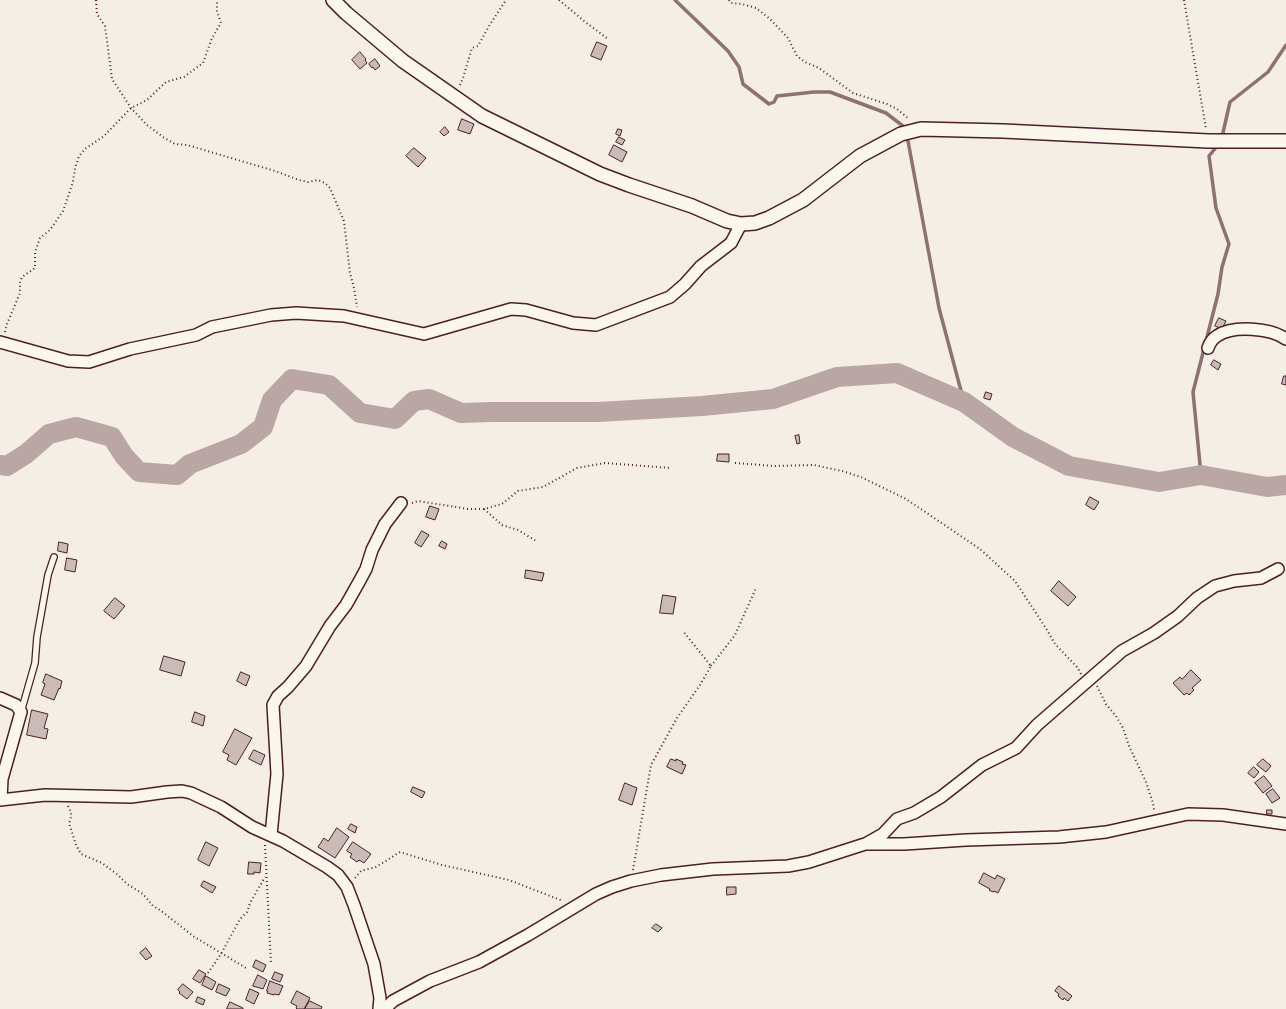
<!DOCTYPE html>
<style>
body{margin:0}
canvas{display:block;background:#f4eee4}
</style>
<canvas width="1286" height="1009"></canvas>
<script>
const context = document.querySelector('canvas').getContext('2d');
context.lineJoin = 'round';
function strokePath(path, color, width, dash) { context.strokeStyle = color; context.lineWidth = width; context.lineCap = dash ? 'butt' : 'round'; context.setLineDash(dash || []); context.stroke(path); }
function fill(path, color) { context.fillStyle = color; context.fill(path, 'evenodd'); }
strokePath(new Path2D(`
 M675,0l53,51 11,16 4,17 26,20 5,-2 3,-6 37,-4h16l56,21 17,13
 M1222,137l8,-35 38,-30 18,-27
 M908,141l31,167 25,94
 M1201,475l-8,-83 25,-98 4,-27 7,-23 -13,-36 -7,-52 9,-11`), '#8d7174', 3.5);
strokePath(new Path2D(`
 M0,465l7,1 19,-12 23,-20 27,-7 36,10 12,19 15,16 38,3 13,-11 51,-20 22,-17 9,-27 20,-21 37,6 31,28 35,6 19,-18 15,-2 32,14 29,-1h108l104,-6 71,-7 64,-22 60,-4 67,29 49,35 56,29 90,16 42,-7 66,12 19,-2`), '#baa7a5', 20);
const building = new Path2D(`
 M597,42l10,4 -6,14 -10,-4z
 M360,52l6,7 -1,1 2,3 -7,6 -8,-9z
 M375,59l5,7 -5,4 -2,-3 -1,1 -3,-4z
 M462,119l12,5 -4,10 -12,-4z
 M445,127l4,5 -5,4 -4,-4z
 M618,129l4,1 -2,6 -4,-2z
 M619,137l6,3 -3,5 -6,-3z
 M614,145l13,7 -5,10 -13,-7z
 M414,148l12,10 -8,9 -12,-11z
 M1219,318l7,3 -4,8 -7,-3z
 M1214,360l7,4 -3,6 -7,-5z
 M1284,376h2v9l-4,-1z
 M986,392l6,2 -2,6 -6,-2z
 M799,435l1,8 -3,1 -2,-8z
 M718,454h11v8l-12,-1z
 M1090,497l9,5 -5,8 -8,-5z
 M430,506l9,3 -4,11 -9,-3z
 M422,531l7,4 -8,12 -6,-4z
 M442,541l5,3 -2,5 -6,-3z
 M59,542l9,2 -1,9 -9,-2z
 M67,558l10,2 -2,12 -10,-2z
 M526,570l18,3 -2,8 -17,-3z
 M1059,581l17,16 -8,9 -17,-15z
 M663,595l13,2 -3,17 -13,-1z
 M115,598l10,8 -11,13 -10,-8z
 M164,656l21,6 -4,14 -21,-6z
 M1191,670l10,10 -9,8 2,2 -5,5 -2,-2 -3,2 -11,-12 7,-6 2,2z
 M241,672l9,4 -4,10 -9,-5z
 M46,674l16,7 -2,8 -1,-1 -5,12 -13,-5 4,-11 -2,-1z
 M32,710l16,4 -4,14 4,1 -2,10 -19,-4z
 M195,712l10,4 -2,10 -11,-4z
 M235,729l17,9 -16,27 -9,-5 2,-5 -6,-3z
 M254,750l11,5 -4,10 -12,-6z
 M671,759l5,2v-2l7,3 -1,2 4,1 -4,9 -15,-7z
 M1263,759l8,7 -5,6 -9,-7z
 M1254,767l5,5 -5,6 -6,-5z
 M1264,776l8,10 -9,7 -8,-10z
 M625,783l12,5 -5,17 -13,-5z
 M413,787l12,5 -3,6 -11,-6z
 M1273,789l7,9 -8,5 -6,-9z
 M1267,810h5v4h-5z
 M351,824l6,3 -2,6 -7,-4z
 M337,828l12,9 -14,21 -17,-11 6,-9 4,3z
 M206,842l12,6 -9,18 -11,-6z
 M353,842l18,12 -7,9 -5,-3 -2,2 -7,-5 2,-3 -5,-3z
 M249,862l12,1 -1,10 -6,-1v2h-6z
 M984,873l11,6 2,-4 8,4 -7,14 -4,-2 -1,1 -4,-2 1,-1 -11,-6z
 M204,881l12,6 -4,6 -11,-7z
 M727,887h9v7l-9,1z
 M656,924l6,4 -4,4 -6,-4z
 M146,948l6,8 -6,4 -6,-7z
 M256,960l10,5 -3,7 -10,-5z
 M199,970l7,4 -6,9 -7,-4z
 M275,972l8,3 -3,7 -8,-3z
 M258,975l9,5 -4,9 -10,-3z
 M206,976l10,6 -4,8 -10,-5z
 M270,981l13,5 -4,9 -5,-1v1l-7,-2 1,-2h-1z
 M183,984l10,8 -6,7 -8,-6 1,-1 -2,-2z
 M219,984l11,5 -4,7 -10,-4z
 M1059,986l13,10 -4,5 -4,-3 -1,2 -5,-4 1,-2 -4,-3z
 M250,989l9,4 -5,11 -8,-4z
 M297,991l13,7 -6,11h-7l-1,-1 1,-2 -6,-3z
 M198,997l7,3 -2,5 -7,-3z
 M310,1001l12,6 -1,2h-16z
 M230,1002l13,6v1h-16z`);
fill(building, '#cabbb6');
strokePath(building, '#4a1f2b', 1);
const service = new Path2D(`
 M21,712l14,-49 2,-26 11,-62 6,-18`);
const minor = new Path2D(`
 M0,342l68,19 21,1 41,-13 66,-14 16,-8 59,-12 25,-2 48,3 80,18 87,-25 15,1 47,13 23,2 74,-28 15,-13 16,-18 30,-23 10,-19
 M1208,348c2,-6 4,-9 9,-12 16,-11 54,-8 69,3
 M0,698l16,7 5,7 -19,67 -1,21
 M0,800l45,-5 86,2 36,-5 15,-1 9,2 30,14 31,20 31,14 44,26 11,8 9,12 7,18 20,59 6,34 -1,11
 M271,835l6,-61 -4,-69 5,-9 10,-9 18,-21 24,-40 16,-21 13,-23 7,-13 6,-19 13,-26 16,-21
 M867,843l16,-9 14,-15 17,-6 27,-16 41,-32 34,-17 21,-23 85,-74 32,-18 24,-17 19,-18 18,-12 19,-5 27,-3 17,-9
 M385,1009l8,-8 37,-20 49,-19 49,-27 68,-41 16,-7 19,-6 30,-6 52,-6 75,-3 21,-4 56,-18h39l62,-4 93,-3 47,-5 82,-18 35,1 63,9`);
const tertiary = new Path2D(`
 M333,0l13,13 57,48 79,55 118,58 29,11 63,21 35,15 14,3 14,-1 14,-5 34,-18 57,-44 41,-22 20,-5 82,2 205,10h78`);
strokePath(service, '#4a1f2b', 8);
strokePath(minor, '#4a1f2b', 14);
strokePath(tertiary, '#4a1f2b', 16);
strokePath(new Path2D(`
 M96,0l1,14 8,12 7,53 19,29 16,17 16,12 12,7 12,1 88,26 24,9 9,2 10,-2 7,3 5,5 14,33 6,52 4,15 3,19
 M559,0l25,21 24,18
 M729,0l2,3 11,1 14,4 14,11 18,19 9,18 8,6 14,6 34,25 34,11 10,5 12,10
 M1184,0l22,129
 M460,85l3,-7 9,-30 6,-2 11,-20 17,-26
 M5,332l2,-8 13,-31v-11l2,-5 13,-9v-16l5,-14 10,-8 13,-19 10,-29 2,-14 4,-12 6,-7 19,-13 27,-28 16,-8 19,-18 18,-5 19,-14 9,-25 9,-15 -4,-12v-11
 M735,463l39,3 40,-1 28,6 19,6 45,22 74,50 35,32 32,49 8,14 22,23 4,7
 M412,503l6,-2 50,8h16l18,-5 16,-13 25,-4 34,-19 28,-5 66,5
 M484,509l18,16 16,5 18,11
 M711,666l24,-31 21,-47
 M1097,686l9,18 10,12 7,12 6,18 17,36 7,21 1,7
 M68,806c4,7 4,10 1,17l7,22 5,9 21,9 16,12 9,9 16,10 10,12 7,4 33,26 53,32
 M265,845l6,119
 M633,870l18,-105 26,-47 23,-33 11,-19 -28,-35
 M355,878l6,-7 15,-4 24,-15 42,13 67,15 54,21
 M208,973l13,-19 19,-35 7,-7 3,-9 15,-26`), '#4a1f2b', 2, [1, 3]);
strokePath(service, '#fbf7ec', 5.5);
strokePath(minor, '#fbf7ec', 11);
strokePath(tertiary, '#fbf7ec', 13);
</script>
